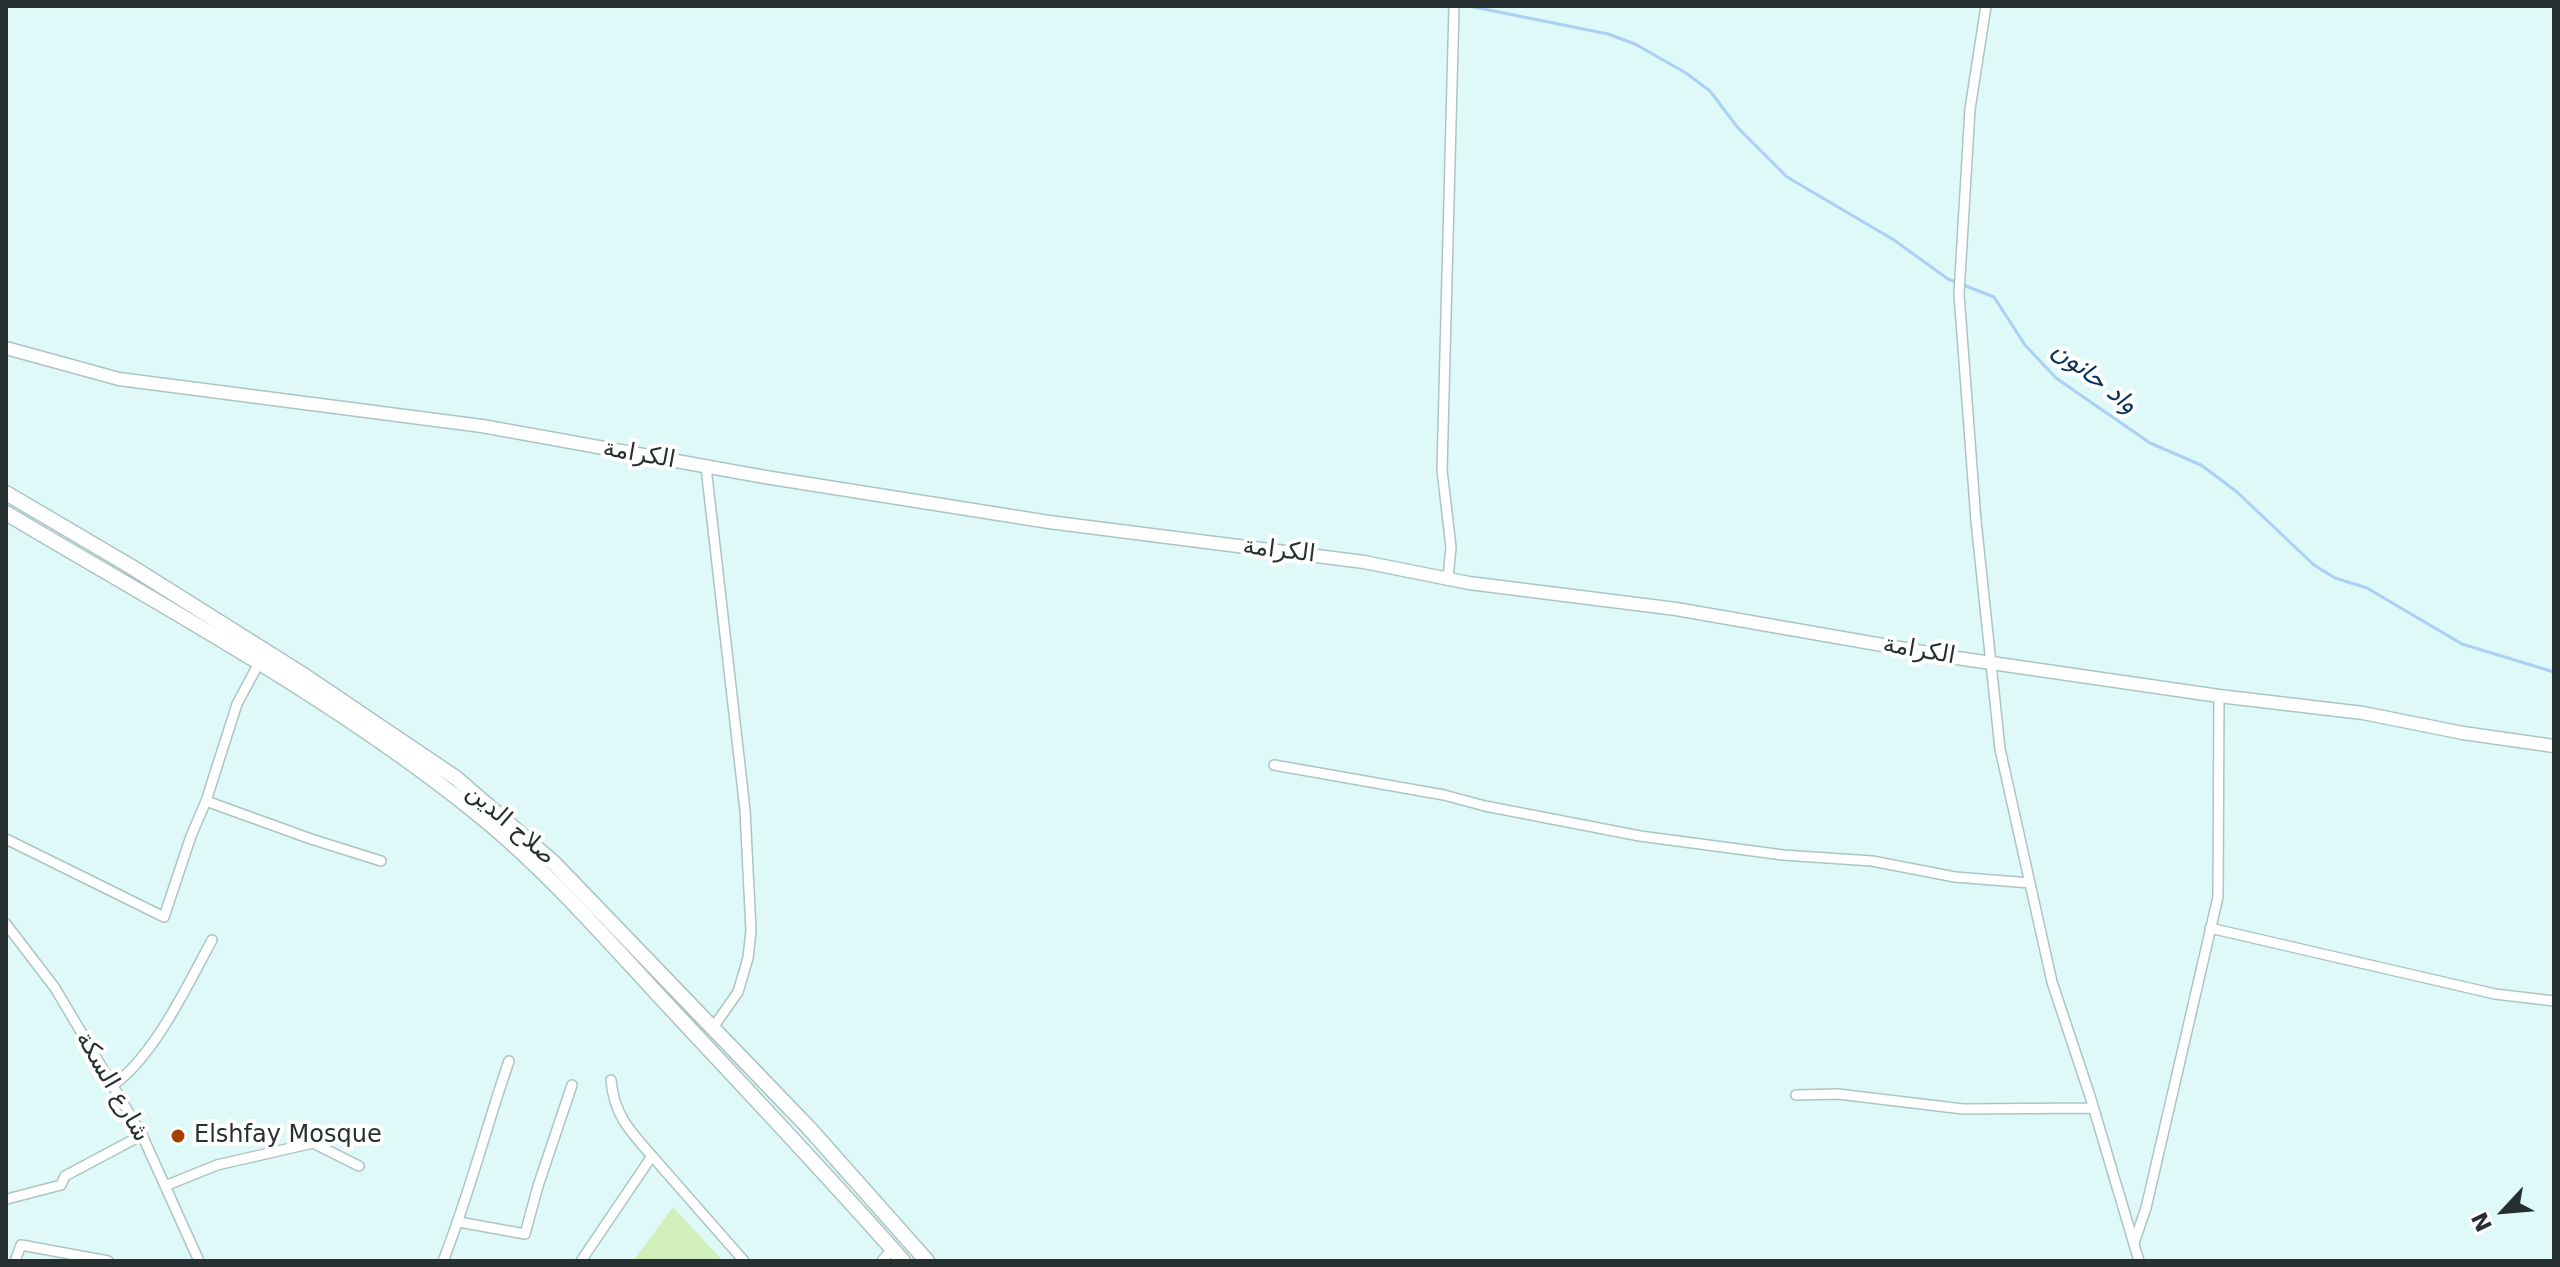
<!DOCTYPE html>
<meta charset="utf-8">
<style>
body{margin:0}
#map{position:relative;width:2560px;height:1267px;overflow:hidden;background:#def9f7;font-family:"DejaVu Sans",sans-serif}
canvas{display:block}
.frame{position:absolute;inset:0;border:8px solid #263030;pointer-events:none}
.north{position:absolute;left:2464px;top:1171px;width:80px;height:80px;-webkit-text-stroke:6px #fff;paint-order:stroke;rotate:244deg;font-size:22px;font-weight:700;line-height:32px;text-align:center;color:#263030}
.north::after{content:'';display:block;margin:auto;width:28px;height:36px;background:#263030;clip-path:polygon(50% 0,100% 100%,50% 72%,0 100%)}
</style>
<div id="map">
<canvas width="2560" height="1267"></canvas>
<div class="frame"></div>
<div class="north">N</div>
</div>
<script>
const context = document.querySelector('canvas').getContext('2d');
context.lineJoin = 'round';
function fill(path, color) { context.fillStyle = color; context.fill(path, 'evenodd'); }
function strokePath(path, color, width, dash) { context.strokeStyle = color; context.lineWidth = width; context.lineCap = dash ? 'butt' : 'round'; context.setLineDash(dash || []); context.stroke(path); }
function write(font, color, halo, rows, align = 'center') {
  context.font = font + ' "DejaVu Sans",Vazirmatn,sans-serif'; context.lineWidth = 8; context.setLineDash([]); context.textBaseline = 'middle'; context.strokeStyle = halo; context.fillStyle = color; for (const [text, x, y, turn = 0] of rows) {
    context.save(); context.translate(x, y); context.rotate((+turn || 0) * Math.PI / 180); context.textAlign = isNaN(turn) ? turn : align; if (halo) context.strokeText(text, 0, 0); context.fillText(text, 0, 0); context.restore();
  }
}
fill(new Path2D(`
 M673,1207l50,54h-90z`), '#d1f0bc');
strokePath(new Path2D(`
 M1469,6l139,28 27,10 51,29 24,18 28,37 49,49 107,63 54,39 46,18 31,48 31,33 94,65 51,22 36,27 77,73 21,13 32,10 95,56 92,28`), '#accff5', 3);
const minor = new Path2D(`
 M1986,6l-16,103 -11,185 17,227 24,228 52,233 38,114 49,165
 M706,467l39,343 6,121 -3,27 -10,34 -26,37
 M1448,578l3,-31 -9,-77 12,-464
 M1274,765l170,30 41,11 155,30 143,19 89,6 83,16 75,6
 M206,801l105,38 70,22
 M6,839l158,78 27,-81 15,-35 31,-97 23,-43
 M6,924l49,64 87,147 57,126
 M2210,928l285,66 59,7
 M611,1080c3,35 19,51 41,76
 M112,1086c42,-29 75,-100 100,-146
 M1796,1095l42,-1 125,15
 M1963,1109l130,-1
 M165,1186l52,-21 96,-22 46,23
 M7,1199l54,-14 4,-9 77,-41
 M459,1222l66,12 13,-48 34,-101
 M2134,1243l12,-35 72,-311 1,-201
 M15,1261l6,-16 87,16
 M443,1261c26,-65 43,-134 66,-200
 M581,1261l71,-105 92,105
 M882,1261l10,-12`);
const major = new Path2D(`
 M6,348l113,31 363,47 283,51 284,45 315,40 105,21 207,26 281,49 262,38 144,17 100,20 91,13`);
const highway = new Path2D(`
 M6,493l124,73 175,110 151,102 98,85 255,265 118,133
 M6,513c159,95 323,182 468,298 69,55 128,123 188,188 81,87 163,173 241,262`);
strokePath(minor, '#abc5c3', 12);
strokePath(major, '#abc5c3', 15);
strokePath(highway, '#abc5c3', 17);
strokePath(minor, '#fff', 9);
strokePath(major, '#fff', 12);
strokePath(highway, '#fff', 14);
for (const [x, y, r, color] of [
 [178,1136,8,"#a44102"]
]) { const dot = new Path2D(); dot.arc(x, y, r, 0, 2 * Math.PI); context.fillStyle = color; context.fill(dot); strokePath(dot, '#fff', 3); }
write('24px', '#263030', '#fff', [
 ["الكرامة",639,455,10],
 ["الكرامة",1279,551,7],
 ["الكرامة",1919,651,10],
 ["صلاح الدين",510,825,41],
 ["شارع السكة",112,1087,60]
]);
write('24px', '#263030', '#fff', [
 ["Elshfay Mosque",194,1136]
], 'left');
write('italic 26px', '#073259', '#fff', [
 ["واد حانون",2094,378,38]
]);
</script>
